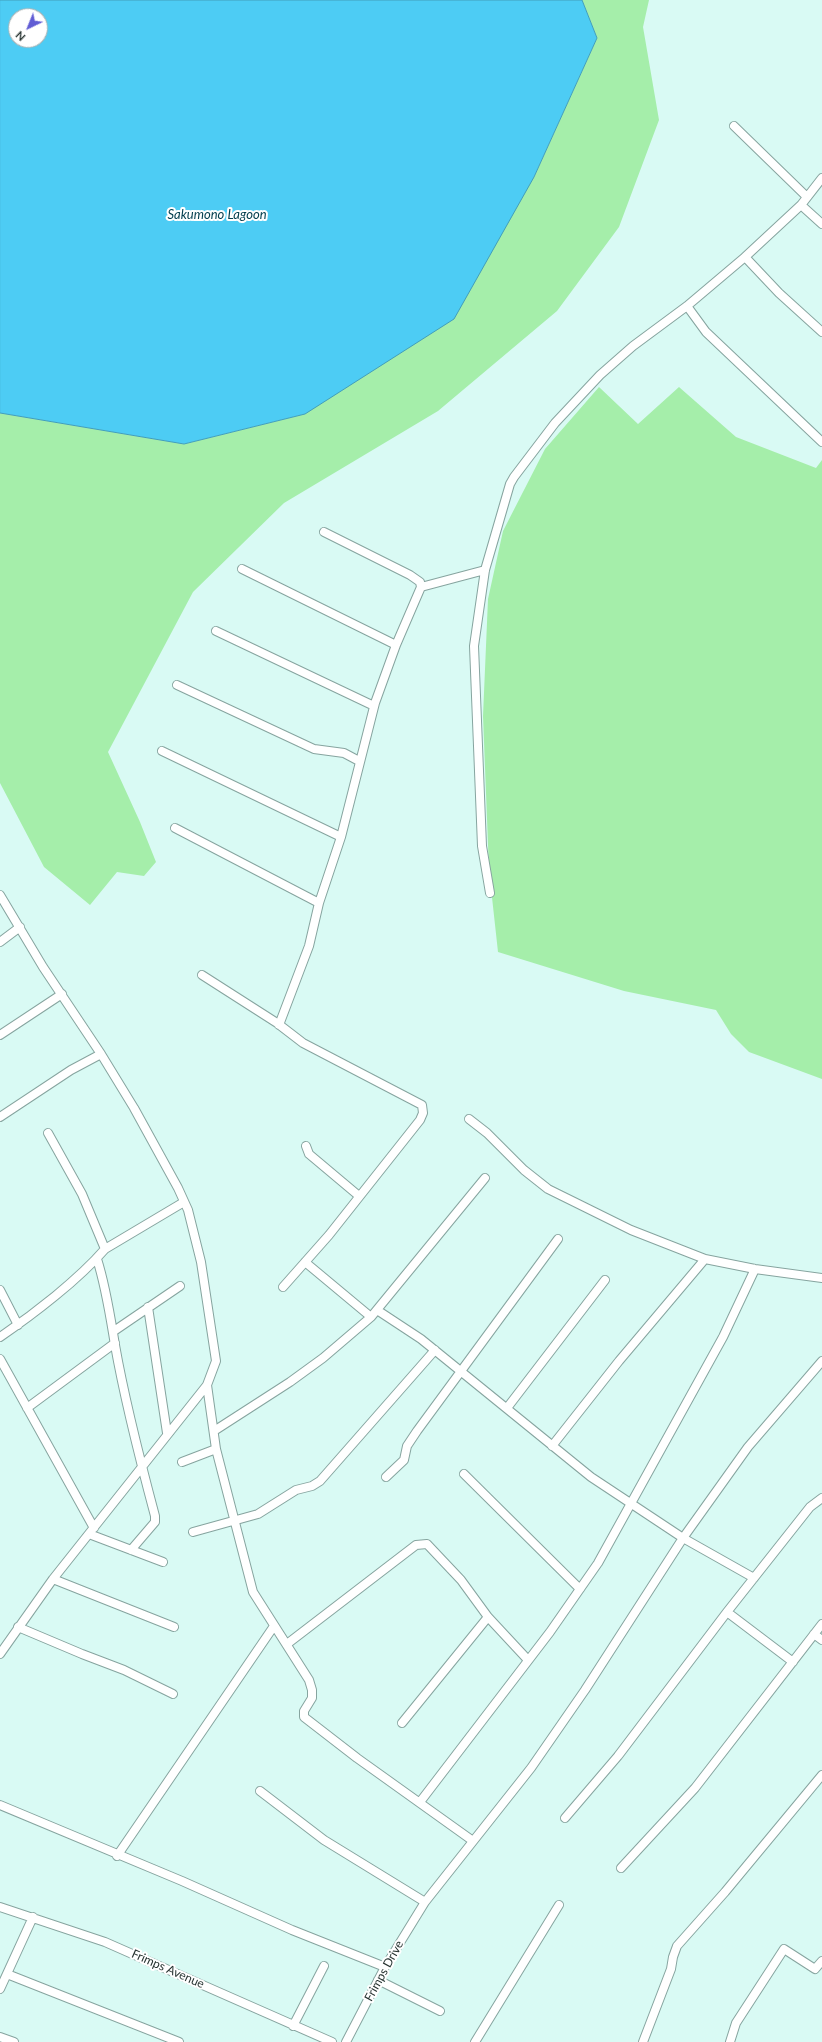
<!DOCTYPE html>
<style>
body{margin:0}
#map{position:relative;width:822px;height:2042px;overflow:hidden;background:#d9faf4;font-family:Lato,sans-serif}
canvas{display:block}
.north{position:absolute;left:8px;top:8px;width:40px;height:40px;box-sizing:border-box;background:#fff;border:1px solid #a9adad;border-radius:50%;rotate:223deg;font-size:11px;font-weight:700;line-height:16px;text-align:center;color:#273331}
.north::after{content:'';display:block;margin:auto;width:14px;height:18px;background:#605cd4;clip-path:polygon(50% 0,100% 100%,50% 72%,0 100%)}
</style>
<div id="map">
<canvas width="822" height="2042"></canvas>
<div class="north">N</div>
</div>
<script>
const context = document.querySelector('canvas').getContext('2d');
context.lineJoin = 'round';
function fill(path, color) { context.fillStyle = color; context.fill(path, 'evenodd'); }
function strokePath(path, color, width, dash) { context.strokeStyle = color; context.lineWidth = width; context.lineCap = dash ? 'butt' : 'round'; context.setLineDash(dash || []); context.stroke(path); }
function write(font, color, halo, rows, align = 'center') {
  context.font = font + ' Lato,sans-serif'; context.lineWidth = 4; context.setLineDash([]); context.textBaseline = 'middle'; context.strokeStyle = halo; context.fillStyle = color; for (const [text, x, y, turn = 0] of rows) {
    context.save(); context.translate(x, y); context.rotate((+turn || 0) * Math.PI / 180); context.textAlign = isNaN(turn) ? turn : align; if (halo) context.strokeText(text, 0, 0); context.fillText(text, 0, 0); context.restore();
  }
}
fill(new Path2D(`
 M582,0h67l-6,27 16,93 -40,107 -62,84 -119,100 -154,92 -91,89 -85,160 32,70 16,40 -12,14 -27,-4 -27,33 -46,-38 -44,-84v-370l184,31 121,-30 229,-237 63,-139z
 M599,387l39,37 41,-37 57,50 80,31 6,-8v619l-73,-27 -18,-18 -15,-24 -92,-19 -126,-39 -9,-82 -6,-154 5,-117 15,-68 42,-82z`), '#a5eeaa');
const water = new Path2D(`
 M0,0h582l15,38 -63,139 -80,142 -149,95 -121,30 -184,-31zM16,16h24v24h-24z`);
fill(water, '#4dccf4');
strokePath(water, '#429eba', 1);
const minor = new Path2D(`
 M734,126l73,71
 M801,205l21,19
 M745,257l34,36 43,39
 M687,306l19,26 116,110
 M324,532l86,43 10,7 1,5
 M242,569l154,76
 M216,631l158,75
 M177,685l137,64 30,4 15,8
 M162,751l179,86
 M175,828l144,75
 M490,893l-8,-47 -8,-200 11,-76 25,-86 4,-7 41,-54 45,-48 33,-29 54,-40 58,-49 56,-52 21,-27
 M0,895l43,72 58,87 33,54 44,80 10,22 13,52 15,99 -9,24 -154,194 -53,75
 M0,942l20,-15
 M202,975l75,48 26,20 119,62 1,8 -3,7 -91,115 -46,52
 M279,1025l30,-79 10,-43 22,-66 34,-134 21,-58 25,-58 64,-17
 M0,1035l62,-41
 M0,1117l71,-47 30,-16
 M469,1119l18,14 37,37 24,19 83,41 74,29 50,10 67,9
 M48,1133l34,61 23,55
 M306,1146l3,8 50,42
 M97,1259c9,28 13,56 18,86 10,57 25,115 40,171v6l-24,28
 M305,1262l66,55
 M0,1290l18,35
 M148,1307l19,126
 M377,1310l44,29 170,138 92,61 71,40
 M114,1331l66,-45
 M0,1337c34,-23 78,-57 105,-88l79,-47
 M0,1359l94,169
 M207,1385l9,64 37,143 56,88 3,10v8l-8,13v6l53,41 116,83
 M27,1408l88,-65
 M507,1408l98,-128
 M214,1431l76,-49 33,-24 48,-41 114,-139
 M552,1446l67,-85 86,-102
 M182,1462l34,-13
 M464,1474l116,115
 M386,1477l18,-17 3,-14 10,-15 141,-192
 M193,1532l65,-18 38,-24 16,-4 8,-5 115,-131
 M89,1534l74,28
 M53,1579l121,48
 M727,1612l66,50
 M18,1627l64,27 42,16 49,24
 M814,1634l8,6
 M287,1644l129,-99 11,-1 34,36 27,37 40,43
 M402,1723l86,-106
 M260,1791l64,49 101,62
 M420,1802l130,-170 48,-69 125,-226 32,-68
 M0,1805l182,76 110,49 93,37
 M565,1818l53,-62 109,-144 83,-105 12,-9
 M117,1856l157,-230
 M621,1868l74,-80 127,-164
 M0,1907l105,35 227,100
 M7,1974l172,68
 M378,1980l62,31
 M0,1989l33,-72
 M293,2026l31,-60
 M0,2037l14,5
 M346,2042l39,-75 40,-65 106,-134 54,-78 98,-152 65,-91 74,-86
 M475,2042l84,-137
 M643,2042l28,-73 2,-12 4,-11 48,-54 97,-117
 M730,2042l6,-19 48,-74 31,20 7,-8`);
strokePath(minor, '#86a49f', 10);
strokePath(minor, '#fff', 8);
write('12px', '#273331', '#fff', [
 ["Frimps Avenue",168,1969,24],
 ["Frimps Drive",384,1971,-61]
]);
write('italic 13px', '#013d4d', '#fff', [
 ["Sakumono Lagoon",217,215]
]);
</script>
